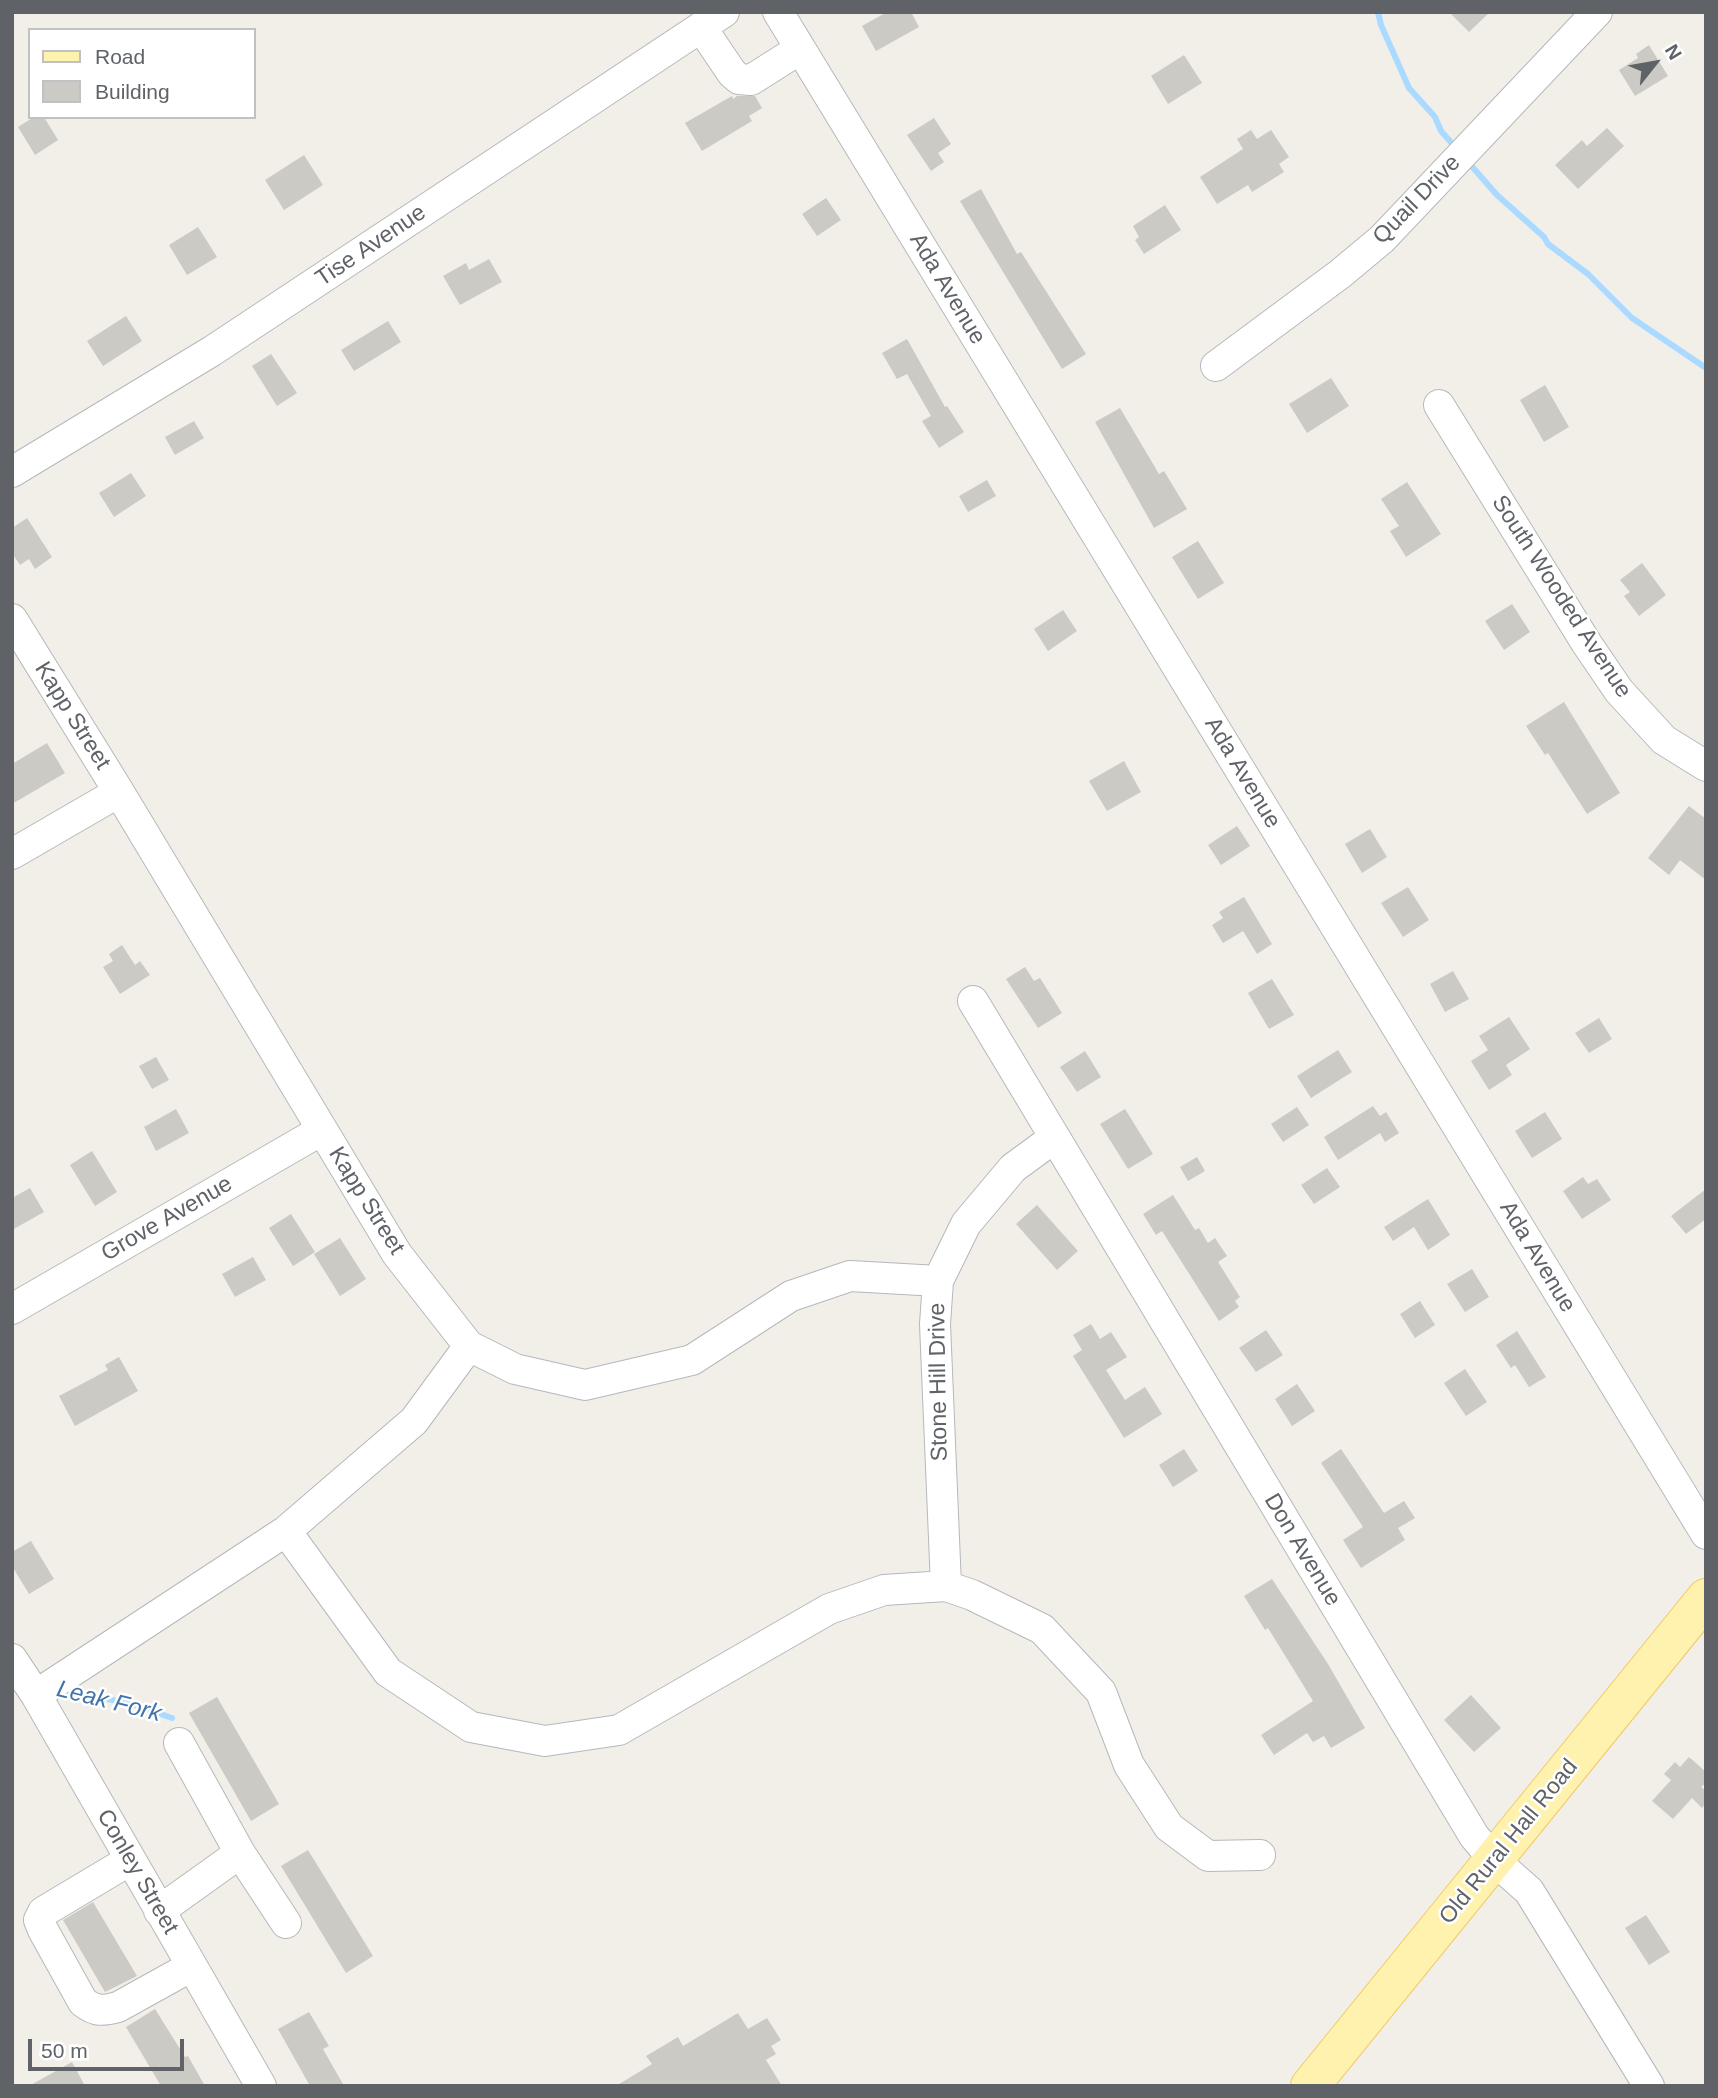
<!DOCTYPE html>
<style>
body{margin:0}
#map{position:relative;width:1718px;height:2098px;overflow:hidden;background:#f1efe8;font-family:Helvetica,sans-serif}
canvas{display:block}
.frame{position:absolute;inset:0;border:14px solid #5f6368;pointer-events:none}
.legend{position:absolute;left:28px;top:28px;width:228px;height:91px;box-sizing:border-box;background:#fff;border:2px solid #bfc1c3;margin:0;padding:9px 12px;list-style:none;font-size:21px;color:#5f6368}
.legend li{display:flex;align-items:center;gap:14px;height:35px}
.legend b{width:35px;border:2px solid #bfc1c3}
.north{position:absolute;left:1620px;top:28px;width:70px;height:70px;-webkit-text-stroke:5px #fff;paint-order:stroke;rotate:59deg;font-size:19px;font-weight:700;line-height:28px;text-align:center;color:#5f6368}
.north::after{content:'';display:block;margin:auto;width:24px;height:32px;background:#5f6368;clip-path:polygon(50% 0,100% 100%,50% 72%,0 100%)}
.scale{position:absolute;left:28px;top:2039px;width:156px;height:32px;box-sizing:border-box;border:4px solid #5f6368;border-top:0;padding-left:9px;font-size:21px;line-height:24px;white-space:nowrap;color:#5f6368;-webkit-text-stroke:5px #fff;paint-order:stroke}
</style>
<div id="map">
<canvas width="1718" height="2098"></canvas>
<div class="frame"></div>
<ul class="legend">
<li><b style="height:9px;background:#fff2af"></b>Road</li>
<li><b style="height:19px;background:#cccac5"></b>Building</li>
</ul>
<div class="north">N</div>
<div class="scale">50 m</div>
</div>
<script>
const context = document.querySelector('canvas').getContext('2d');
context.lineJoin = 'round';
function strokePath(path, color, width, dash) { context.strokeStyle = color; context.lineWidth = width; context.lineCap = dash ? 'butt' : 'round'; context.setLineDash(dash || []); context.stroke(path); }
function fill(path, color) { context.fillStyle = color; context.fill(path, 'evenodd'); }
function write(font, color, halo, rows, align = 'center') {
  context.font = font + ' Helvetica,sans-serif'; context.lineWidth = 5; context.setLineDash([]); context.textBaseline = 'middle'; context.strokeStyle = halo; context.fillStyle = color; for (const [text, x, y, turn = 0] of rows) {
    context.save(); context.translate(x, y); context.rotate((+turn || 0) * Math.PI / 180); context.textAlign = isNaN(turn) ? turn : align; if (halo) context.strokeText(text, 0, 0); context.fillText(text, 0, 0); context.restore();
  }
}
strokePath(new Path2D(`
 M1378,12l3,13 28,63 26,29 6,14 15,17
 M1468,162l29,33 47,42 4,7 40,30 44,44 74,50
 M63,1689l72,16 37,13`), '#aadaff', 6);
fill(new Path2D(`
 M887,12h24l8,15 -43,24 -14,-25z
 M1449,12h41l-21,20z
 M1649,45l19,31 -33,20 -16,-26 19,-12 -2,-4z
 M1184,55l18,28 -34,21 -17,-28z
 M732,96l1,3 4,-3h18l7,12 -13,8 3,5 -50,30 -17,-28z
 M34,117h10l14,23 -23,15 -17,-28z
 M934,118l17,26 -13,9 6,9 -13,9 -24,-36z
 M1607,128l17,18 -46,43 -23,-24 27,-25 5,6z
 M1251,130l6,9 14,-9 18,27 -10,7 5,8 -32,20 -4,-7 -31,19 -17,-27 43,-28 -6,-10z
 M304,155l19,30 -39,25 -19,-30z
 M981,189l36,65 4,-2 65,102 -24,15 -102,-168z
 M826,198l15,22 -24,16 -15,-22z
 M1165,205l16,25 -37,24 -9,-14 4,-3 -6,-11z
 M198,227l19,30 -30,18 -18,-30z
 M489,259l13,23 -42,23 -17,-29 23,-13 3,7z
 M126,316l16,25 -39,25 -16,-25z
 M388,321l13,21 -47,29 -13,-21z
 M907,339l38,68 2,-1 17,26 -25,16 -17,-27 9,-5 -24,-42 -10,5 -15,-26z
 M271,354l26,39 -20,13 -25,-40z
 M1331,378l18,28 -42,27 -18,-29z
 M1545,385l24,42 -25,15 -24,-42z
 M1120,408l39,66 5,-3 23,38 -33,19 -59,-106z
 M194,421l10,17 -29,17 -10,-18z
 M131,473l15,23 -32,21 -15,-24z
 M987,480l9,16 -28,16 -9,-16z
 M1407,482l34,52 -35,23 -16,-26 9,-5 -18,-27z
 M27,518l25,39 -17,12 -6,-10 -9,6 -8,-12v-25z
 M1198,541l26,42 -26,16 -26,-42z
 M1642,563l24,32 -27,21 -15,-20 6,-4 -10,-12z
 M1512,604l18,28 -26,18 -19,-29z
 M1063,610l14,21 -29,20 -14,-22z
 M1564,702l56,91 -33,21 -39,-61 -3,2 -19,-29z
 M47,743l18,30 -53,31v-40z
 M1124,761l17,31 -34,19 -18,-30z
 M1689,806l17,13v61l-26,-20 -11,15 -21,-17z
 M1237,826l13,20 -29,19 -13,-20z
 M1370,829l17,28 -25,16 -17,-29z
 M1408,887l21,33 -26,17 -22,-34z
 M1244,897l28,47 -15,10 -14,-23 -20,12 -11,-18 11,-7 -4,-6z
 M122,945l13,20 5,-4 10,14 -30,19 -17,-27 10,-6 -4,-7z
 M1025,967l9,14 6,-3 22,35 -24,15 -32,-49z
 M1453,971l16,28 -24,13 -15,-28z
 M1272,979l22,36 -25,14 -21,-36z
 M1509,1017l21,32 -24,16 6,10 -23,15 -18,-29 17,-11 -9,-14z
 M1599,1018l13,21 -23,14 -14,-20z
 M1338,1050l14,22 -41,26 -14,-22z
 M1085,1051l16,26 -24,15 -17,-25z
 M156,1057l13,23 -17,9 -13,-23z
 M1373,1106l7,10 6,-4 13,21 -14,9 -5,-9 -42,27 -14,-23z
 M1297,1107l12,18 -26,17 -12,-18z
 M176,1109l13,24 -33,18 -12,-24z
 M1125,1109l28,45 -25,15 -28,-45z
 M1545,1112l17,27 -30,19 -17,-27z
 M92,1151l25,41 -22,14 -25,-41z
 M1197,1157l8,14 -17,10 -8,-14z
 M1327,1168l13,19 -26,17 -13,-19z
 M1583,1177l5,7 9,-5 14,21 -29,19 -19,-28z
 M30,1188l14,24 -32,18v-32z
 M1706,1189v30l-20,15 -15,-18z
 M1173,1195l22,35 4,-2 9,15 7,-5 12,18 -9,6 22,35 -5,4 4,6 -20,14 -57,-90 -6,4 -13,-21z
 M1428,1199l22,36 -22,15 -14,-23 -21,14 -9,-14z
 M1037,1205l41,46 -21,19 -41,-46z
 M291,1214l24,38 -22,14 -24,-38z
 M340,1238l26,41 -26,17 -26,-42z
 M253,1257l13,23 -31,17 -13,-23z
 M1472,1269l17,28 -24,15 -18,-28z
 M1420,1301l15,24 -20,13 -15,-24z
 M1091,1324l9,15 11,-7 16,25 -21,13 19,30 20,-13 17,27 -38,24 -51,-82 9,-6 -9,-15z
 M1266,1330l17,25 -27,17 -17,-24z
 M1517,1331l29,46 -17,10 -14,-22 -4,3 -15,-23z
 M119,1357l19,34 -63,35 -16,-30 49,-26 -3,-5z
 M1465,1369l22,33 -21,14 -22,-33z
 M1297,1384l18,27 -23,15 -17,-27z
 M1184,1449l14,22 -25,16 -14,-22z
 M1341,1449l43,64 20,-12 11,17 -17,10 7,12 -44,28 -18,-28 20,-13 -42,-64z
 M31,1541l23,38 -25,15 -17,-28v-14z
 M1272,1579l56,85 37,64 -34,20 -7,-12 -11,6 -6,-9 -33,22 -13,-20 52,-34 -45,-73 -3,2 -21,-34z
 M1471,1695l30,33 -27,24 -30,-32z
 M217,1697l62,107 -28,17 -62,-108z
 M1689,1757l17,15v11l-5,4 5,4v12l-4,5 -10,-10 -19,21 -21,-18 19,-21 -7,-6 11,-12 5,5z
 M308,1850l65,106 -27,17 -65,-107z
 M93,1902l44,74 -32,16 -42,-72z
 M1646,1915l24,37 -21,13 -24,-37z
 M155,2009l30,48 3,-1 17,30h-44l-35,-59z
 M309,2012l20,34 -6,3 21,37h-34l-32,-57z
 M738,2013l10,16 19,-11 14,22 -10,6 5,8 -10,6 16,26h-166l36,-22 -6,-8 32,-19 5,9z
 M72,2062l13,24h-56z`), '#cccac5');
const minor = new Path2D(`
 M778,12l928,1522
 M701,27l31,46 7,6 12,1 49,-31
 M1216,366l124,-92 42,-35 215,-227
 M1439,405l148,239 32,47 45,49 42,26
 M12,472l200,-121 512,-339
 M12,619l107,173 278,462 72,92 46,23 70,16 107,-25 99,-64 59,-20 88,5
 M12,854l107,-62
 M973,1001l501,835 20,24 35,31 120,195
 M12,1309l310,-179
 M286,1531l102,141 83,55 74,14 74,-11 210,-121 55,-19 62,-4 26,9 70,34 59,63 28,73 40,62 39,29 52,-1
 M946,1586l-11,-262 3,-43 28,-57 47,-56 41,-30
 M12,1659l24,36 225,391
 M36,1695l250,-164 128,-110 55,-75
 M179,1743l61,110
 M130,1860l-87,52 -4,8 4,10 40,72c13,10 20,9 35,5l74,-41
 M159,1911l81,-58 46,70`);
const major = new Path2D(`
 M1310,2086l396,-488`);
strokePath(minor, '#b5b8bc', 32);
strokePath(major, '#f2c960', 40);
strokePath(minor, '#fff', 30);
strokePath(major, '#fff2af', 38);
write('23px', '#5f6368', '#fff', [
 ["Quail Drive",1417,200,-46],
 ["Tise Avenue",371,246,-34],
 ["Ada Avenue",947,289,59],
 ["South Wooded Avenue",1561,597,57],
 ["Kapp Street",72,716,58],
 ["Ada Avenue",1242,773,59],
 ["Kapp Street",366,1201,58],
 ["Grove Avenue",167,1219,-30],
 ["Ada Avenue",1537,1257,59],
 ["Stone Hill Drive",939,1382,-91],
 ["Don Avenue",1302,1550,59],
 ["Old Rural Hall Road",1509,1842,-51],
 ["Conley Street",137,1872,60]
]);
write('italic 24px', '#4174aa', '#fff', [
 ["Leak Fork",109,1702,14]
]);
</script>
